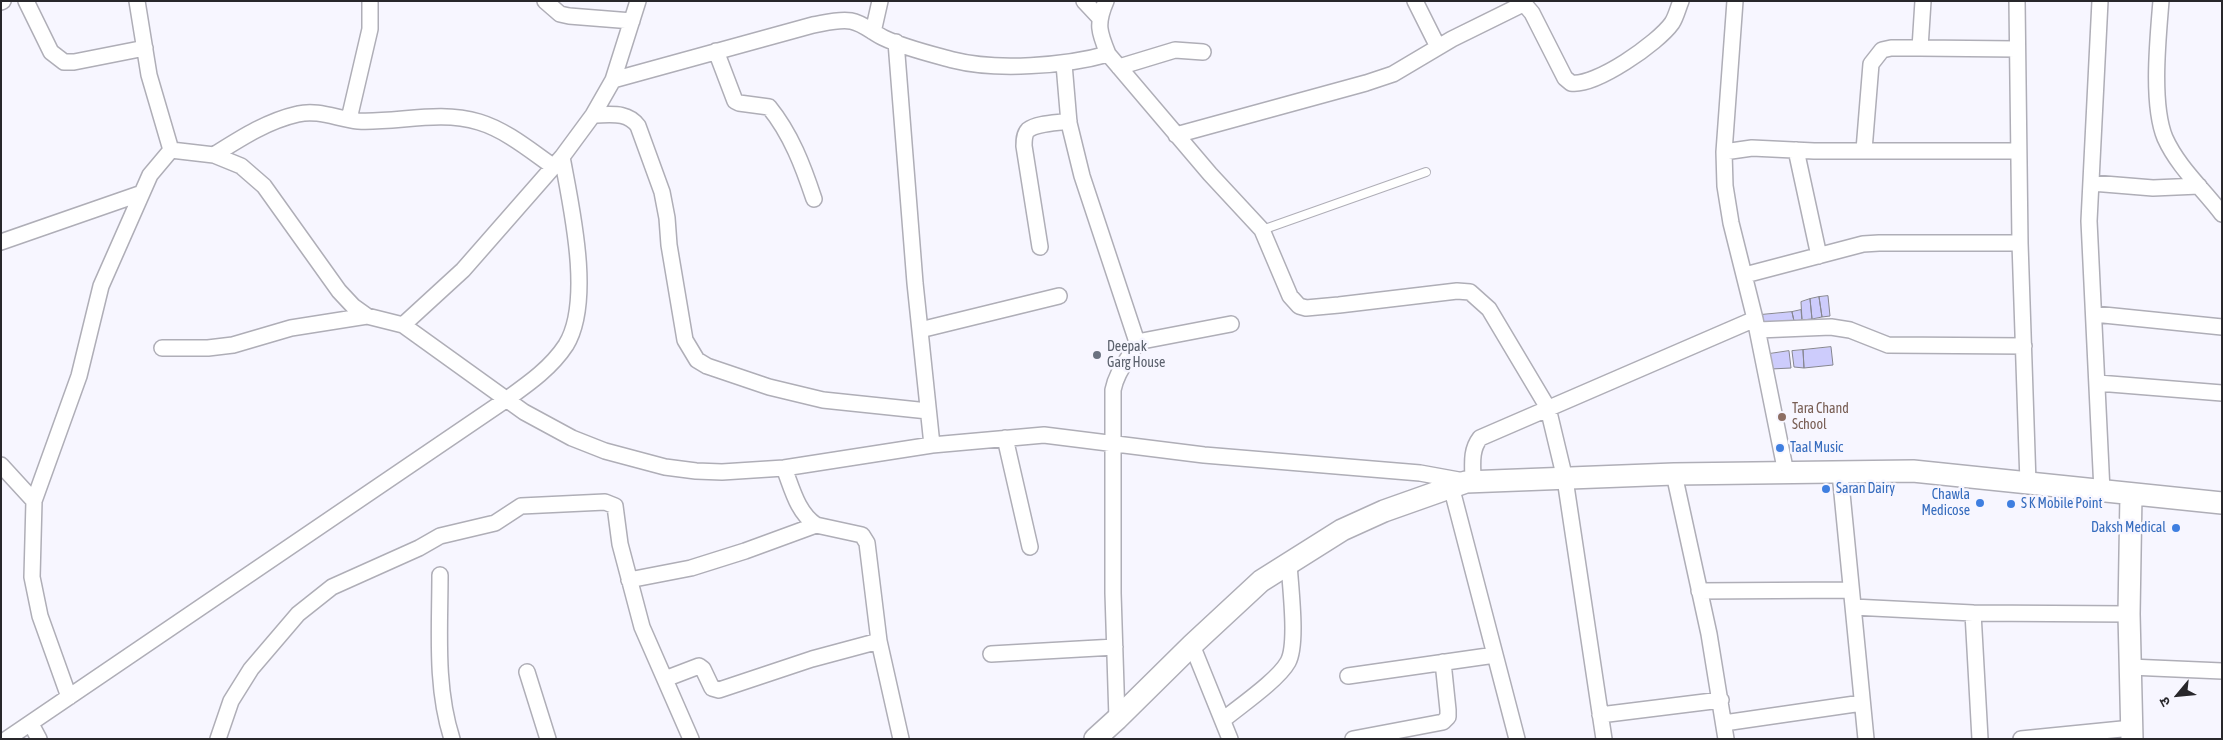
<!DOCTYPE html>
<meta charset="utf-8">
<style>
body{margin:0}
#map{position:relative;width:2223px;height:740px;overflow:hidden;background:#f7f6ff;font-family:"Asap Condensed","Noto Sans Devanagari",sans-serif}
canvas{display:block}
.frame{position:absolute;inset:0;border:2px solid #28272b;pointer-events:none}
.north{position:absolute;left:2153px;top:670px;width:50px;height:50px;-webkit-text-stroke:4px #f7f6ff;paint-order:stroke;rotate:242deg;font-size:14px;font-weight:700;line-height:20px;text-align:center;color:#28272b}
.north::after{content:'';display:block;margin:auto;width:18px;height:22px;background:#28272b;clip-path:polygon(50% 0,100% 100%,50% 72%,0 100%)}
</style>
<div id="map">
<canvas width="2223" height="740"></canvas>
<div class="frame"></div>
<div class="north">उ</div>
</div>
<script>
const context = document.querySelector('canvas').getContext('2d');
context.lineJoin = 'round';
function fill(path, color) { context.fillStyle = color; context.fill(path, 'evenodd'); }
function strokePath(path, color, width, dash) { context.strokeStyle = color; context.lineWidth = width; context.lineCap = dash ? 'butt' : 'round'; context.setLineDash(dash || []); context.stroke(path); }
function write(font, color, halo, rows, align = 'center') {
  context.font = font + ' "Asap Condensed",sans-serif'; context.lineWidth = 5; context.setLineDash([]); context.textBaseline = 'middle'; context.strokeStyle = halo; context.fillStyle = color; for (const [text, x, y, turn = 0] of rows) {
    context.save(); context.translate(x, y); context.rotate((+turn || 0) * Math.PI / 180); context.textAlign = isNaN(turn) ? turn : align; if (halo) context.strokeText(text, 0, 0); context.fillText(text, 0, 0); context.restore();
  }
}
const building = new Path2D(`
 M1828,296l2,20 -8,1 -3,-20z
 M1819,297l3,20 -10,2 -2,-20z
 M1810,299l2,20 -10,1 -1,-18z
 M1801,310l1,10 -8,1 -2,-9z
 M1792,312l2,9 -33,3 -1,-9z
 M1831,347l2,18 -29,3 -1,-18z
 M1803,350l1,18 -10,-1 -2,-16z
 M1789,351l2,17 -20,1 -2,-15z`);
fill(building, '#cdccfc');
strokePath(building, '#86868f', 1);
const lane = new Path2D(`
 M1262,230l164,-58`);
const street = new Path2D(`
 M26,1l25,51 13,10h10l71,-14
 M137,1l12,74 22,75 43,5 27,11 23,20 75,105 14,15 14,10 36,9 121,87 48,26 33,13 60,16 31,4 26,1 62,-4 148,-23 112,-10 160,20 216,18 44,8
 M545,1l15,13 9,2 63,5
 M1084,1l15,16
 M1106,1c-10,23 -7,31 2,53l102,120 52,56 28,66 9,10 7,2 33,-3 118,-14 13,1 19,17 59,99 17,71 39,260
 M1415,1l23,46
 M1735,1l-11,151 1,34 6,37 24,96 31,154
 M2017,1l3,242 8,240
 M2100,1l-11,220 13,270
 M2161,1c-3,37 -10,103 4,137 13,29 38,51 57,76
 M1,2l2,-1
 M873,32l7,-31
 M896,42l19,241 17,162
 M1920,48l3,-47
 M716,51l19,50 4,2 30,4c22,27 34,59 45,92
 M1064,64l5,59 13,53 55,166c-8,18 -20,28 -24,48v203l4,126
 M1119,67l56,-17 28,2
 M613,80l200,-55c12,-2 25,-6 38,-4 12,2 22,12 33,17 21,10 47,16 69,22 43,11 113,6 155,-6
 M593,115c17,0 34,-4 45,11l24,66 5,26 2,27 16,95 12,20 10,6 62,21 54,13 105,11
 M349,119l21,-90v-28
 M1176,135l190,-52 27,-9 59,-35 69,-34 5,1 6,7 33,65 6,5c24,4 87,-40 101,-60 4,-6 6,-15 9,-22
 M1796,150l23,106
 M1864,150l7,-86 11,-14 9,-2h29l96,1
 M1724,152l28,-4 62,3h204
 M214,155c27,-17 53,-34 84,-41 20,-5 40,5 60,7 40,2 81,-11 121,1 27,8 52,29 75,45
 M2092,183l61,5 46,-2
 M1,242l141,-49
 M1040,247l-16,-101c0,-5 0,-12 4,-16 9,-7 30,-7 41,-9
 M1745,275l118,-31 16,-1h141
 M2094,314l128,13
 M403,325l60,-55 99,-113 31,-42 20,-35 25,-79
 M920,330l139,-34
 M1758,330l73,-3 19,3 38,15 136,1
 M1137,342l94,-18
 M162,348h46l25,-3 58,-17 76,-12
 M2098,383l124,10
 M1005,438l25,109
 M1,465l33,36
 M784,468c8,20 13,44 32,57l46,10 5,8 12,98 22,98
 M1840,473l26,266
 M1674,474l35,160 17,105
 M1473,481c0,-15 -3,-30 7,-43l275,-119
 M1451,486l66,253
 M440,575c0,55 -5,111 12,164
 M629,580l62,-12 54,-17 71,-26
 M1699,591l152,-1
 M1853,607l120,6
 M1192,645l38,94
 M991,654l124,-7
 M2130,667l92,4
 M527,672l21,67
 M1348,676l147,-21
 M665,679l34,-13 4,3 9,19 7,2 93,-31 67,-18
 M69,697l-29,-81 -8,-39 2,-76 45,-125 22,-90 49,-111 21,-25
 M1600,715l121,-15
 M1223,720c17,-14 55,-40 65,-58 10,-18 2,-77 1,-99
 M1724,723l138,-20
 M31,724l8,15
 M7,739l500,-340c21,-15 44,-31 59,-54 27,-44 5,-139 -4,-188
 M218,739l13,-38 20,-32 47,-55 34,-27 87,-39 21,-12 55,-13 26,-17 84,-4 10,4 5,38 22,83 49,112
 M1353,739l90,-17 5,-5v-7l-5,-48
 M1980,739l-7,-126 156,1
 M2021,739l111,-11`);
const secondary = new Path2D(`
 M2131,494l-2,120 3,125
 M1095,739l22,-20 75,-74 69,-64 81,-51 42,-19 82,-29 208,-8 239,-3 309,32`);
strokePath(lane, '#afaeb7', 10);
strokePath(street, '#afaeb7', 18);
strokePath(secondary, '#afaeb7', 24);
strokePath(lane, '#fff', 8);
strokePath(street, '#fff', 15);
strokePath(secondary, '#fff', 21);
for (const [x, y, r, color] of [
 [1097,355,5,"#6b7280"],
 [1782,417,5,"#8d6e63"],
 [1780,448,5,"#3f7fe0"],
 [1826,489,5,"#3f7fe0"],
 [1980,503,5,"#3f7fe0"],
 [2011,504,5,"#3f7fe0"],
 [2176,528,5,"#3f7fe0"]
]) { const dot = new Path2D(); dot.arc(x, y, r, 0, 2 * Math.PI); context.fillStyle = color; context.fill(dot); strokePath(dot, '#f7f6ff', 2); }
write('14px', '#5b616d', '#f7f6ff', [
 ["Deepak",1107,347],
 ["Garg House",1107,363]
], 'left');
write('14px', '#785e54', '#f7f6ff', [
 ["Tara Chand",1792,409],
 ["School",1792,425]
], 'left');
write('14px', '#366cbe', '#f7f6ff', [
 ["Taal Music",1790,448],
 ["Saran Dairy",1836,489],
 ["Chawla",1970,495,"right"],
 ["Medicose",1970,511,"right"],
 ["S K Mobile Point",2021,504],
 ["Daksh Medical",2166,528,"right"]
], 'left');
</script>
